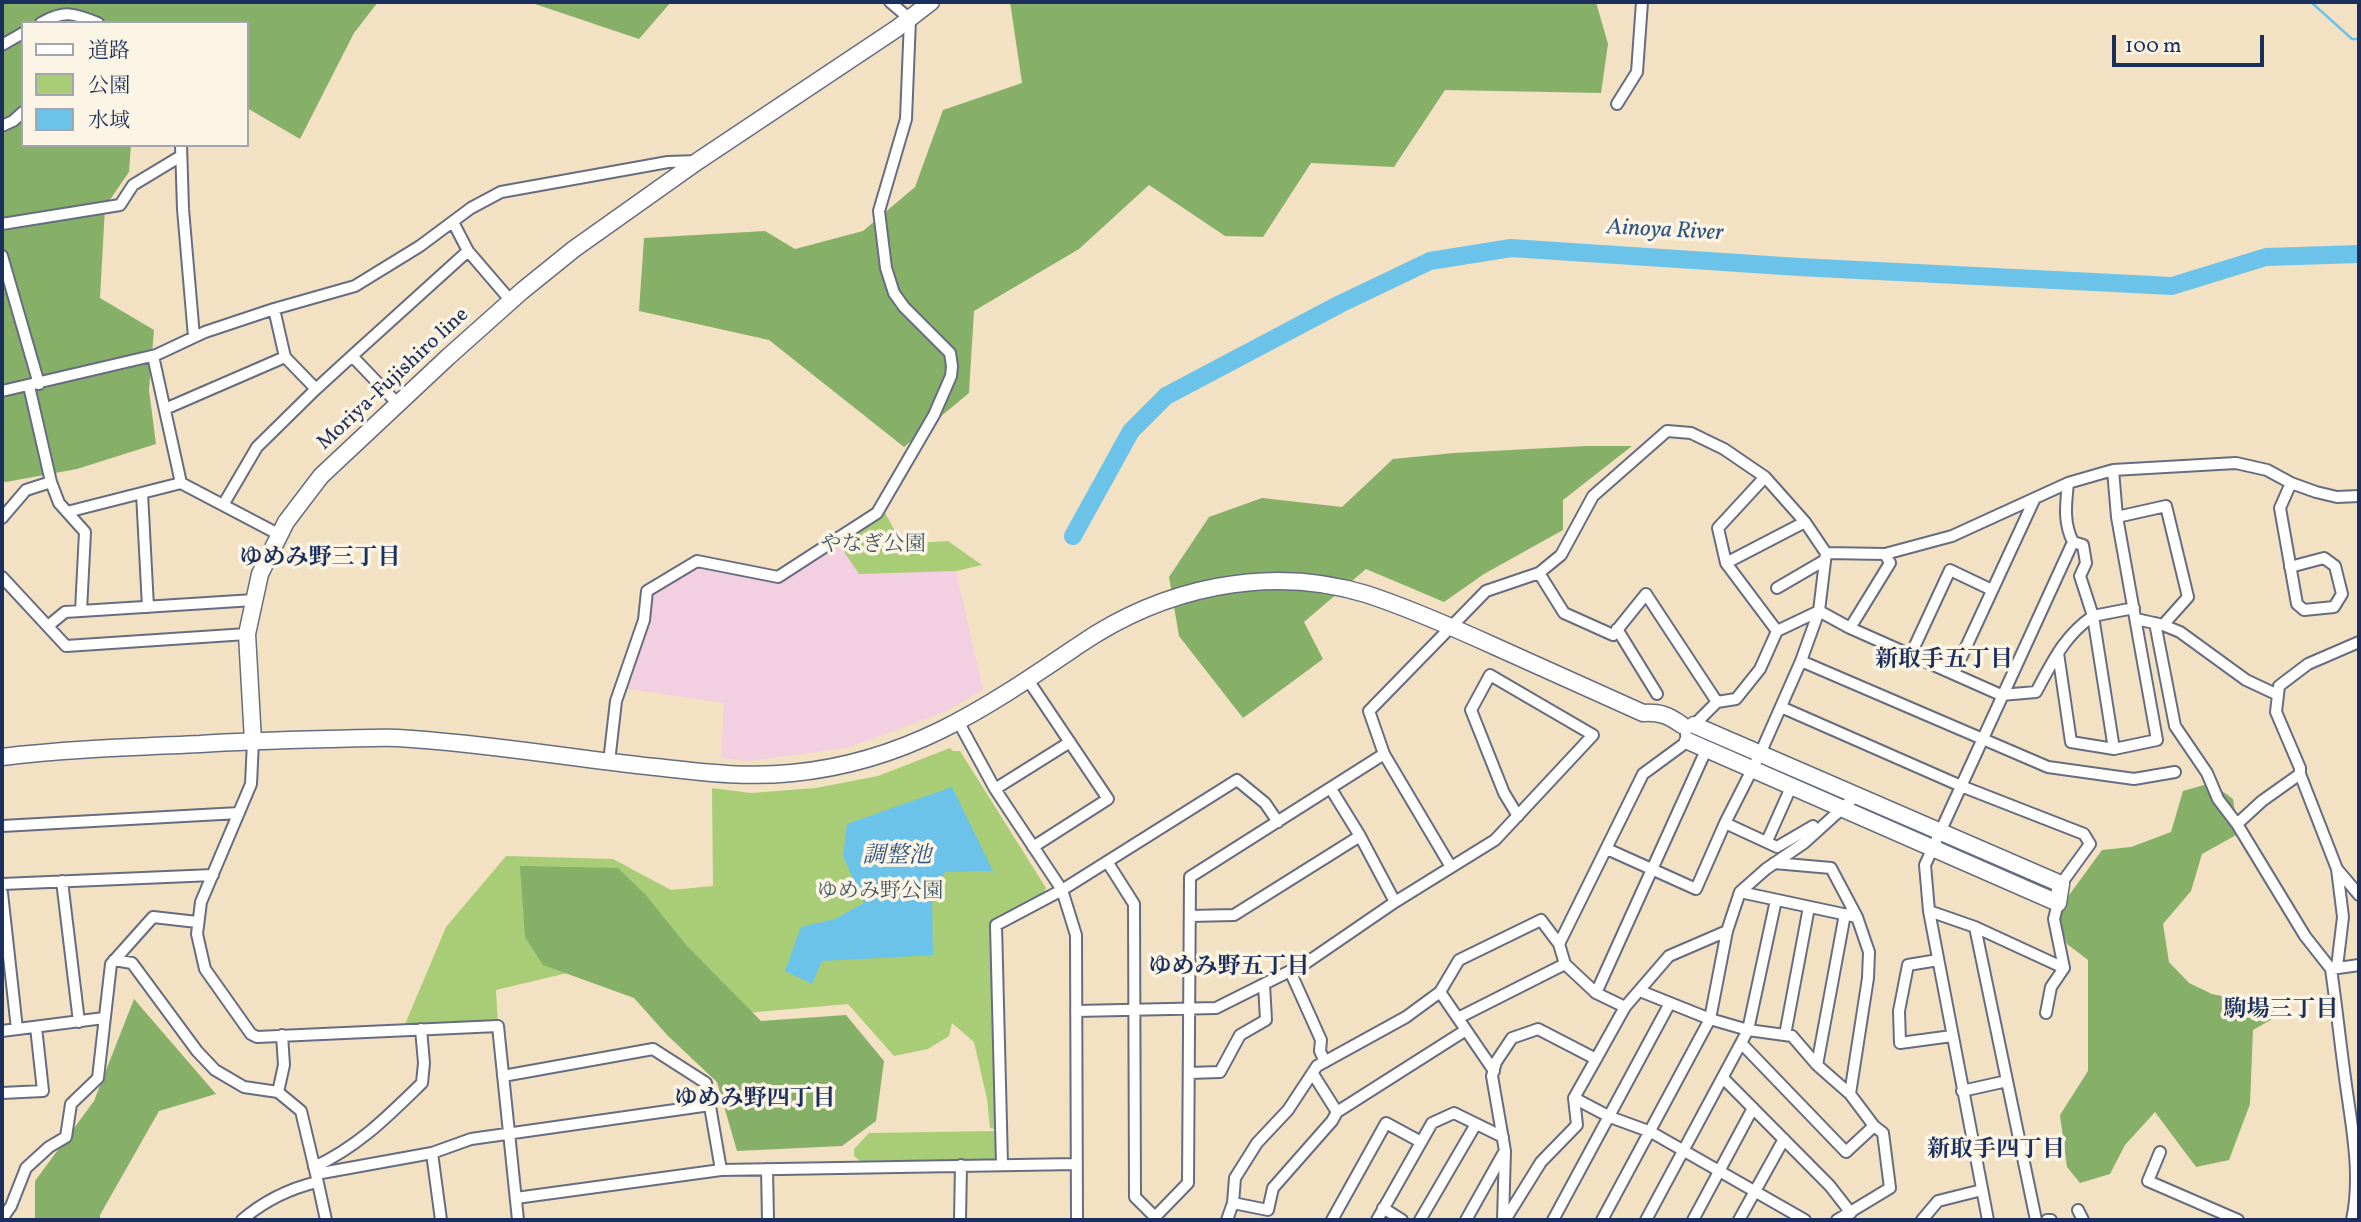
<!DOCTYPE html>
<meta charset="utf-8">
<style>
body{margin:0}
#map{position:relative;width:2361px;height:1222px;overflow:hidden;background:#f3e1c3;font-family:Vollkorn,"Noto Serif JP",serif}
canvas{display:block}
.frame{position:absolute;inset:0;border:4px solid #1b2f5e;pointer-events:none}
.legend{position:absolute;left:21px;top:21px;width:228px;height:126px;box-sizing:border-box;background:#fcf5e5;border:2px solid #a2a6af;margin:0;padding:9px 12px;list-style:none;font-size:21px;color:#1b2f5e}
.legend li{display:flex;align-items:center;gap:14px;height:35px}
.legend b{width:35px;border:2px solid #a2a6af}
.scale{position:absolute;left:2112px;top:35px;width:152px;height:32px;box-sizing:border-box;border:4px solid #1b2f5e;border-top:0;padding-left:9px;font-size:21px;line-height:24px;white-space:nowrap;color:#1b2f5e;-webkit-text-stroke:5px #fcf5e5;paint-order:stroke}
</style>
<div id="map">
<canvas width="2361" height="1222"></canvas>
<div class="frame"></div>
<ul class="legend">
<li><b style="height:9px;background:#fff"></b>道路</li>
<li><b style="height:19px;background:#a8cd76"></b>公園</li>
<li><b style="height:19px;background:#6cc3e9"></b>水域</li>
</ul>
<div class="scale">100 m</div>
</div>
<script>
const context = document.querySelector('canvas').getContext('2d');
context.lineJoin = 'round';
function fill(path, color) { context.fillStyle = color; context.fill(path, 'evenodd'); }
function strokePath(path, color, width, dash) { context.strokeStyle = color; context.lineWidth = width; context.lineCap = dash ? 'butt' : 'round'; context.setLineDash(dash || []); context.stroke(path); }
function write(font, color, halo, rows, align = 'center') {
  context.font = font + ' Vollkorn,"Noto Serif JP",serif'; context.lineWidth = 7; context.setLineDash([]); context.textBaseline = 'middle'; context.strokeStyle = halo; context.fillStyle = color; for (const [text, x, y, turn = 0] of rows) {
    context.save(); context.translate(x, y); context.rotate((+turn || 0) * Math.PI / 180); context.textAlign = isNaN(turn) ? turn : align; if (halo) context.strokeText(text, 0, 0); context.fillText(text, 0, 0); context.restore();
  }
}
fill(new Path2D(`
 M836,540l23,33 97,-2 27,119 -41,23 -95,35 -99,13 -27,-3 3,-55 -103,-15 28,-95 47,-28 82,12z`), '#f2cfe1');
fill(new Path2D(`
 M882,507l20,37 46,-3 34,24 -26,6 -97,3 -23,-34z
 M950,748l3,3h7l86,137 -2,5 -51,31 2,205 -5,-1 -3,-29 -13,-57 -22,-19 -3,13 -21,13 -34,7 -46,-52 -102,9 -162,-44 -88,21 2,36 -95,3 43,-102 60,-71 107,3 58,31 42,-4 -1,-98 39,5 65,-5 62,-12z
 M998,1131v26l-4,3 -134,1 -6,-5v-7l15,-16z`), '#a8cd76');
fill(new Path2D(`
 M2,2h376l-24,31 -54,106 -53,-31v-85h-224v122h108l-2,27 -24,35 -5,91 54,32 -5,60 7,54 -79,25 -71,13 -4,-1z
 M529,2h142l-32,37z
 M1010,2h586l12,42 -7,49 -156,-3 -51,77 -83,-4 -48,74 -38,-1 -76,-51 -70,64 -105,62 -5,82 -65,54 -135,-107 -130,-29 5,-73 121,-7 30,18 68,-18 52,-44 28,-77 79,-27z
 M1586,446h46l-69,54v30l-79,44 -40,28 -78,-33 -62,53 19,37 -80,59 -64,-82 -10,-59 40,-60 53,-19 80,9 51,-48 61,-6z
 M2211,783l22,16 5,35 -36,20 -11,37 -28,33 6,38 20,21 23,11 23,5 40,2 -1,17 -21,12 -3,74 -21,56 -33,7 -41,-55 -30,33 -15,29 -30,9 -13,-16 -7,-52 28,-44v-111l-21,-16 -11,-31 46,-63 29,-3 40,-15 12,-41z
 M520,866l98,2 27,26 42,52 74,75 85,-6 38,46 -8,60 -34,25 -105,5 -20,-69 -49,-46 -34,-38 -91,-33 -18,-28z
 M134,999l82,95 -57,17 -59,104v5h-65v-39l59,-80z`), '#86b067');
fill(new Path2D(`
 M952,787l41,84 -48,1 -13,22 1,61 -111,6 -10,23 -27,-13 16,-44 34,-8 29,-16 -21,-47 4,-32z`), '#6cc3e9');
strokePath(new Path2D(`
 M2311,2l41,37h7`), '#6cc3e9', 2.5);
strokePath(new Path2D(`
 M1073,536l58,-105 35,-35 174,-92 90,-43 81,-13 288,19 373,19 94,-29 93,-3`), '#6cc3e9', 18);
const street = new Path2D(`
 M41,23c23,-13 33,-10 57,0
 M2,45l21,-12
 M1617,104l20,-32 5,-70
 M2,126l11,-5 10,-9
 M181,145l2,64 11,128
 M453,222l15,29 43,50
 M2,224l118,-19 13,-20 48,-29
 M2,256l37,128
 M274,309l11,48 31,32 36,-33 46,48
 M153,356l28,127
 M352,356l116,-105
 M29,386l22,96 8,21 26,29 -4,79
 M2,391l154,-36 49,-23 69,-23 81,-23 65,-40 51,-38 30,-16 167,-30 30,-1
 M165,409l120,-52
 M1765,477l-47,51 8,35 51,68
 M142,493l6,114
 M223,505l34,-58 59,-58
 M67,512l114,-29 99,52
 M2117,517l49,-11 22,91 -25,28 -27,-6
 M2,518l24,-28 25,-8
 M1726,563l79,-41
 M2290,567l34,-9 11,8 7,28 -8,13 -30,3 -7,-6 -17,-96 11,-25
 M1539,573l25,40 49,22 33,-41 71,108
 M2,577l64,69 181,-12
 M1777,588l48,-28
 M2155,623l20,103 32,47 11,26 19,25 68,112 26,33
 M2163,625l17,7 66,48 32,15
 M48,626l17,-14 189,-12
 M1850,628l40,-65 -5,-9
 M1617,629l40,65
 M2359,642l-51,22 -29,22 -3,26 24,56v6l37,95 22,26
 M2058,653l13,89 43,7 43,-9 -40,-223 -4,-47
 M1911,654l39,-84 42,20
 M1801,661l247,106 86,12 41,-7
 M1954,673l81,-175
 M1028,680l80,119 -75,48
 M1781,707l180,79 123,48 6,10 -29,40
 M959,723l36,66 67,101 14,45 1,285
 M1688,725h6l23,-23 19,-3 24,-30 17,-38 42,-20 31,17 151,67 35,-3c17,-31 28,-56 57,-76l-13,-40 6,-13 -3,-18 -10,-3
 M253,741l-2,43 -50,118 -4,32 8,35 46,65 6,3 241,-11 20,194
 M2114,749l-21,-133 41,-8
 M609,762l7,-61 28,-81 3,-29 50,-30 81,16 99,-64 57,-98 17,-39 1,-10 -2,-13 -46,-46 -10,-14 -8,-25 -7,-57 27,-92 4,-100 -20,-17
 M995,789l75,-47
 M1331,789l29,47 35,66
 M1725,823l52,24 36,-21
 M2237,824l25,-23 38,-27
 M2,826l237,-13
 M1767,841l25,-56
 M1607,849l89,40 29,-66 35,-69 41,-93 18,-50 7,-58
 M1108,863l26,41 1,293 20,20 33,-34 2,-306 194,-123
 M1774,863l57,5 26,49
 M1451,867l-67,-113 -15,-43 117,-120 53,-18 22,-18 32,-59 74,-65 24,2 33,16 41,28 40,45 21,31 59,1 67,-18 116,-53 45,-13 123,-7 31,7 24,13 25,9 21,5 22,-1
 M62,881l17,141
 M2,884l211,-9
 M1740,892l117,25 12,35 -1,26 -18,116
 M2,893l15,136
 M2058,903l-4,16 10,49
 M1929,911l46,16 89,41 -13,19 -5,26
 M1190,916l44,-1 126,-79
 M1975,927l61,293
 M1559,944l84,-170 45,-33 -2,-7
 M114,960l18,3 65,88 18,19 29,17 34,5 23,19 15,63
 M1938,960l-30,5 -9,46 1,32 52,-7
 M2337,967l6,-50 -6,-48
 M1290,971l31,69 -1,11 5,11
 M1640,991l70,28 38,11 44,6 25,29 33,29 24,32 9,7 7,55 -53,32
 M1596,993l111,-245
 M1076,1011l140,-3 90,-45 89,-61 100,-62 98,-105 -103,-60 -19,35 33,83 14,23
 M1458,1018l107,-54
 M1466,1030l28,41
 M2,1031l102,-13
 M1785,1035l24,-128
 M1742,1044l104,108 28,-26
 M1596,1059l-22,39 36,19 41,15 154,88
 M1817,1065l28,-151
 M1189,1073l31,-1 20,-37 26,-15 -2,-36
 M503,1076l150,-27 53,34 15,87
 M1723,1078l107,108 21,27
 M1962,1091l45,-10
 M278,1092l6,-27 -2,-30
 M2,1093l41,-2 -7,-64
 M1337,1112l129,-82 -26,-38
 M2160,1152l-12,29 90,39
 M1002,1164l-6,-239 66,-35 175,-110 28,23 13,19
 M314,1167c44,-20 74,-51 108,-84l2,-20 -3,-34
 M767,1169l1,51
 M516,1198l205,-28 355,-6
 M1233,1203l35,7 5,-22 59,-67 5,-9 -24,-38
 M1383,1208l19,12
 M2078,1210l5,10
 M2,1219l9,-13 15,-38 23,-21 17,-10 5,-33 27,-26 13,-114 42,-47 44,5
 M242,1220c22,-19 46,-31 75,-38
 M326,1220l-10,-46 116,-21
 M441,1220l-9,-67 39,-14 239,-34
 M960,1220l1,-55
 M1227,1220l6,-17 2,-25 22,-35 31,-33 29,-44 89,-49 34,-25 19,-32 82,-40 18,24 6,20 31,29 29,14
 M1332,1220l54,-97 35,19
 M1377,1220l55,-97 22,-10 49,24
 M1420,1220l56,-96
 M1466,1220l37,-66
 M1503,1220l2,-69 -13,-75 4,-14 16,-24 26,-9 58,30 29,-52 44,-51 58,-25
 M1505,1220l36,-58 36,-37 -3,-27
 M1553,1220l117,-217
 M1602,1220l108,-201 17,-88 13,-39 26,-23 38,-26 53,-48
 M1646,1220l102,-190 28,-130
 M1693,1220l60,-112
 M1739,1220l45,-81
 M1922,1220l16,-19 44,-11
 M1988,1220l-59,-309 -4,-46 148,-323c-10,-20 -7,-38 -5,-59
 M2047,1220h4
 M2352,1220c9,-42 1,-86 -5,-128 -6,-41 -10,-82 -16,-123l28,-4`);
const secondary = new Path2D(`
 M253,741l-6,-107 13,-60 26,-52 35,-46 127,-119 74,-66 52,-42 124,-88 198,-132 35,-27
 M1688,741l370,162 3,-19 -367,-159
 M2,757c65,-8 132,-10 198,-13 43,-3 86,-4 129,-5 23,0 46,-2 69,-1 86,5 171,20 257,29 46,5 90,11 137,6 116,-11 194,-65 287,-128 83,-57 189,-81 287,-51 43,14 86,33 128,52 50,22 99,45 149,67 17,-1 25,2 39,12`);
strokePath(street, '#676d81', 14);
strokePath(secondary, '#676d81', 19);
strokePath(street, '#fff', 10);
strokePath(secondary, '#fff', 16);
write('21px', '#1b2f5e', '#fcf5e5', [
 ["Moriya-Fujishiro line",394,380,-43]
]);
write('21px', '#3e5664', '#fcf5e5', [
 ["やなぎ公園",873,546],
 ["ゆめみ野公園",880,893]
]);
write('italic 23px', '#2f5481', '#fcf5e5', [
 ["Ainoya River",1665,232,3],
 ["調整池",897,858]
]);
write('bold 23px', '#1b2f5e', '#fcf5e5', [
 ["ゆめみ野三丁目",320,560],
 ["新取手五丁目",1944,662],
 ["ゆめみ野五丁目",1229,969],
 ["駒場三丁目",2281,1012],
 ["ゆめみ野四丁目",755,1101],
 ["新取手四丁目",1996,1152]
]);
</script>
